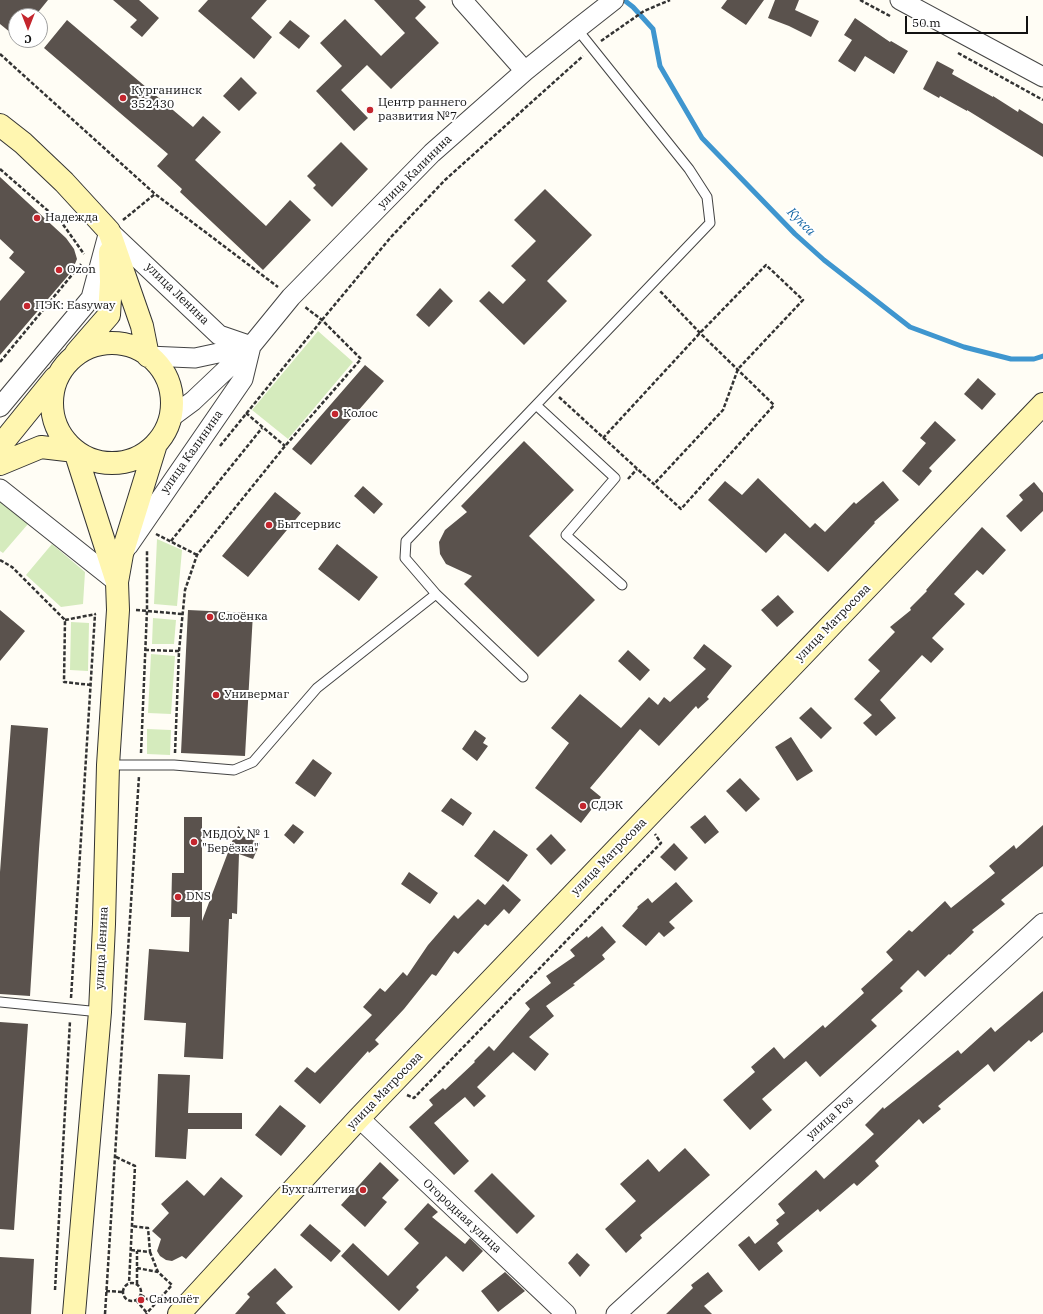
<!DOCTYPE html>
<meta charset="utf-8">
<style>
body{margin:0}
#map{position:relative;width:1043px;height:1314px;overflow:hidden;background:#fffdf5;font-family:"IBM Plex Serif",serif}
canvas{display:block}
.north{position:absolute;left:8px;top:8px;width:40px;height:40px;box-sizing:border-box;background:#fff;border:1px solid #a0a0a0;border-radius:50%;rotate:180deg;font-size:11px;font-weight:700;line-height:16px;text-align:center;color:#111}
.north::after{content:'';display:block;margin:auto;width:14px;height:18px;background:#c4262e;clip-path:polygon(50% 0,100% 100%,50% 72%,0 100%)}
.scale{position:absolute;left:905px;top:16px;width:123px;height:18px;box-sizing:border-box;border:2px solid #111;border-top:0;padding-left:5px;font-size:12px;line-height:14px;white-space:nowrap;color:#111;-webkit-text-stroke:3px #fff;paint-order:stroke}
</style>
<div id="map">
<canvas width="1043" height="1314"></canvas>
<div class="north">С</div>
<div class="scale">50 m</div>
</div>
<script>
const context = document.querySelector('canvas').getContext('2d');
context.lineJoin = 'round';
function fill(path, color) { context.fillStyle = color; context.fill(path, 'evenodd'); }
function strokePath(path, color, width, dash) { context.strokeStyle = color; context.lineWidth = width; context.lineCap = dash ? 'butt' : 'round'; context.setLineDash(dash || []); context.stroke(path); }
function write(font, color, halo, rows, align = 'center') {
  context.font = font + ' "IBM Plex Serif",serif'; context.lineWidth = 4; context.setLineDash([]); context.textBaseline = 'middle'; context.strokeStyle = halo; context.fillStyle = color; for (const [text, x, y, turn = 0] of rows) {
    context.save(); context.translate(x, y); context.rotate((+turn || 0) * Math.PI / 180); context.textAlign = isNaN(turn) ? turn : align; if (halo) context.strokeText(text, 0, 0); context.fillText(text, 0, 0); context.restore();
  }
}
fill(new Path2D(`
 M318,331l35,31 -65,77 -36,-29z
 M0,498l28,26 -25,29 -3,-2z
 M157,539l25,11 -5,56 -23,-2z
 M52,544l33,28 -2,32 -22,3 -35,-32z
 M153,618l23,2 -2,24h-22z
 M71,622l18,1 -1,48 -18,-1z
 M151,654l24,2 -4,58 -23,-1z
 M147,729l24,1 -1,25 -23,-1z`), '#d5ebbd');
strokePath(new Path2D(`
 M624,0l9,7 20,22 7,37 42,72 93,96 29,26 86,67 54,20 47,12h23l9,-3`), '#3f96cf', 5);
fill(new Path2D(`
 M0,0h48l-13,16h-19v21l-16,-13z
 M113,0h26l20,18 -17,19 -12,-10 7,-7z
 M208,0h59l-16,18 21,19 -18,22 -56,-48z
 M374,0h45l7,7 -11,11 24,25 -48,46 -24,-24 -26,25 27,28 -14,13 -38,-40 26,-25 -22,-23 25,-24 36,37 24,-23z
 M727,0h37l-18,25 -25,-17z
 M775,0h24l-4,10 24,11 -8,16 -22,-11 -21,-8z
 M855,18l35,24 1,-1 17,10 -14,23 -29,-18 -10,16 -17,-11 14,-21 -8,-5z
 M67,20l126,107 10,-11 18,16 -26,28 71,66 24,-26 21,20 -48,50 -83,-78 2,-3 -25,-23 11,-12 -124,-106z
 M290,20l20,16 -11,13 -20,-16z
 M937,61l17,9 -2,4 41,23v-1l25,16 1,-3 24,15v33l-76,-47v1l-27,-15 -1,2 -16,-9z
 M241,77l16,16 -18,18 -16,-15z
 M341,142l27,27 -36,38 -19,-19 3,-3 -9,-9z
 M0,177l66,61 8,11 3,10 -5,12 -72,84v-54l25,-29 -16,-14 5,-6 -14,-13z
 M545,189l47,46 -45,46 20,20 -43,44 -45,-44 10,-10 14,13 23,-24 -15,-14 25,-25 -22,-21z
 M440,288l13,13 -24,26 -13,-12z
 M365,365l19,16 -73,84 -19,-16z
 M978,378l18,16 -14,16 -18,-16z
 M935,421l21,19 -27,28 3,3 -13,15 -17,-15 24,-28 -6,-5z
 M524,441l50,49 -45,46 66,64 -57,57 -74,-73 8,-8 -26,-12 -6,-10 -1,-12 6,-12 22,-18 -6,-6z
 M758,478l52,50 5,-5 10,9 29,-30 2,2 27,-23 16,19 -25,22 1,1 -47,49 -43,-39 -19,20 -58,-53 17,-19 17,14z
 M1034,482l9,11v18l-22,21 -15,-16 17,-16 -4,-5z
 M363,486l20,18 -9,10 -20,-18z
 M275,492l26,21 -53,64 -26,-21z
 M982,527l24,23 -23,25 -6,-5 -23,24 11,10 -33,34 12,11 -13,14 -9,-8 -42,45 16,18 -20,18 -13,-13 9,-8 -18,-16 26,-28 -12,-11 27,-28 -5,-5 21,-17 -1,-2 17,-17 -1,-1z
 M337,544l41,33 -19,24 -41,-32z
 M778,595l16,17 -17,15 -16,-17z
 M0,610l25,21 -25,30z
 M188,610l65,3 -8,143 -64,-3z
 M704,644l28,22 -25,31 2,2 -11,10 -2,-3 -37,40 -19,-17 -50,59 11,9 -20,26 -46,-35 34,-45 -18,-15 29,-34 41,34 28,-31 9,8 6,-8 6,5 36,-33 -13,-11z
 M628,650l22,20 -10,11 -22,-20z
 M811,707l21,21 -11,11 -22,-21z
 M11,725l37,3 -9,121 -9,147 -30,-2v-122z
 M475,730l11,8 -3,5 5,3 -11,15 -15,-12z
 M791,737l22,34 -16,10 -22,-34z
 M313,759l19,14 -17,24 -20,-14z
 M740,778l20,21 -14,13 -20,-21z
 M451,798l21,15 -9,13 -22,-15z
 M705,815l14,17 -14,12 -15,-17z
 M184,817h18v104l36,-95 2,1v8l20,8 -7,16 -14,-5 -2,60 -5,-1v6h-3l-6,140 -39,-2 2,-34 -42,-3 5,-71 40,3 1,-35h-19l1,-44h12z
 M293,824l11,8 -10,12 -10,-9z
 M1043,825v41l-42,34 4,4 -33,26 2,2 -24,23 -1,-1 -24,23 -7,-7 -18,18 3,3 -32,29 6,6 -57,51 -14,-16 -44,38 10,11 -22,20 -27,-30 32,-28 -4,-5 23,-20 10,12 39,-34 2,3 39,-35 -3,-4 32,-29 -7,-8 23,-22 3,2 33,-31 6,7 44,-35 -6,-7 25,-21 2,4z
 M494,830l34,25 -20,27 -34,-26z
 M551,834l15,16 -15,15 -15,-16z
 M674,843l14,15 -13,13 -15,-14z
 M409,872l29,21 -8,11 -29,-20z
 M676,882l17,19 -24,21 6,6 -11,9 -5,-5 -13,14 -24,-20 16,-18 -1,-1 11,-9 4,5z
 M503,884l18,16 -12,14 -5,-5 -16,17 -3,-2 -27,30 -4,-3 -18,25 -4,-2 -28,35 -29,31 4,4 -10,9 -1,-2 -48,53 -26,-23 13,-14 8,6 57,-58 -9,-8 17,-19 5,4 18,-20 4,4 21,-31 26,-30 4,4 20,-20 7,6z
 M602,926l14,16 -14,13 3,4 -32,25 2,1 -29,21 8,10 -25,21 20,17 -14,17 -22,-19 -36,35 9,9 -12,11 -9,-10 -31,26 35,38 -15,14 -45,-48 24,-22 -4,-5 14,-12 2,2 30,-28 -1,-1 15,-15 5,5 36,-42 -5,-6 26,-20 -5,-7 29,-20 -5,-6 17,-14 1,2z
 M1043,991v41l-12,10 -2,-2 -35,32 -6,-8 -50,42 3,3 -18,15 -4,-5 -44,42 4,5 -22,20 -3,-3 -34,29 -2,-3 -41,34 6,8 -24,20 -21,-26 11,-9 6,8 24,-20 -3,-4 9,-7 -7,-9 38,-34 8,9 50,-45 -9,-9 18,-18 1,2 74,-59 3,4 30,-27 4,5z
 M0,1022l28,2 -14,206 -14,-1z
 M158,1074l32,1 -2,38h54v16h-54l-2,30 -31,-2z
 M280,1105l26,21 -25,30 -26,-21z
 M685,1148l25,27 -70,60 2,3 -16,15 -21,-24 31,-28 -16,-17 28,-25 11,13z
 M380,1162l19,18 -17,18 5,4 -22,25 -24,-22z
 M492,1173l43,43 -18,18 -43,-43z
 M221,1177l22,19 -57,63 -4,-3 -10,5 -6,-1 -6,-4 -3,-5 4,-12 -9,-8 17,-18 -8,-9 26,-24 17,16z
 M428,1203l10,9 -6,5 33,27 5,-6 13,13 -20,21 -17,-16 -30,31 3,3 -20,21 -58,-55 12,-13 35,33 31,-33 -15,-14z
 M310,1224l31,27 -10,11 -31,-27z
 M577,1253l13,12 -10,12 -12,-14z
 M0,1257l34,2 -3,55h-31z
 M275,1268l18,19 -17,16 10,11h-51l15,-17 -3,-3z
 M505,1272l20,19 -27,21 -17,-21z
 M708,1272l15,19 -19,15 8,8h-46l27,-26 -2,-3z`), '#5a524d');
const lane = new Path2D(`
 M536,405l79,73 -49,57 56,50
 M436,594l87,83
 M108,765h66l60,5 19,-8 64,-74 119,-94 -31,-36 1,-17 304,-318 -3,-26 -18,-28 -112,-140
 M0,1002l100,10`);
const street = new Path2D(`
 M462,0l63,71
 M900,0l143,77
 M148,356l47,2 56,-12
 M0,407l91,-109 18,-67 110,104 32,11
 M170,418l23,-17 58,-55 40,-49 141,-144 93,-82 52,-42 37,-29
 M0,489l117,93
 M128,546l115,-167 8,-33
 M359,1118l207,196
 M616,1314l427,-391`);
const secondary = new Path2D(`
 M0,125l23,18 41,39 45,49 33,95 6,30
 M52 403a60 60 0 1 1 120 0a60 60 0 1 1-120 0Z
 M76,353l33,-38 2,-33 -1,-30
 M0,446l55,-68
 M0,464l41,-17 34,4 41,128
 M74,1314l26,-302 4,-88 4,-159 10,-155 -1,-28 5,-28 34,-110
 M179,1314l180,-196 684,-714`);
strokePath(lane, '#444', 11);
strokePath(street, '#444', 21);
strokePath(secondary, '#333', 24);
strokePath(new Path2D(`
 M860,0l30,16
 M601,41l43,-30 26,-11
 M958,53l85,47
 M0,54l155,140 123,93
 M0,169l62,54 22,31
 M123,220l32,-26
 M0,362l81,-98
 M559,397l122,112 93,-104 -74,-72 -40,-42
 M246,413l39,33
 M603,438l97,-105 66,-68 37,35 -65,69 -15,41 -69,74
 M220,446l102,-126 69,-83 54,-57 138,-124
 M628,479l9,-10
 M156,534l41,21
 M171,541l91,-113
 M0,560l12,7 53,53 -1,62 27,3
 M136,610l46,4
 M65,620l31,-6
 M145,650l34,1
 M141,753l6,-143v-60
 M175,753l4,-102 6,-61 12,-35 88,-109 76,-87 -39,-39 -17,-13
 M71,998l24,-384
 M407,1095l7,3 247,-255 -6,-9
 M116,1157l19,9 -6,117
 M131,1250l19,2 -2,-24 -16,-2
 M150,1252l8,20
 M137,1268l21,4 14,13 -26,29
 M123 1292a9 9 0 1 1 18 0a9 9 0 1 1-18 0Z
 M137,1284v-33
 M55,1290l15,-269
 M106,1291l17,1
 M141,1295l14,9
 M136,1300l11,13
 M105,1314l34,-538`), '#333', 2.5, [4, 2]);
strokePath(lane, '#fff', 9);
strokePath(street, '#fff', 19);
strokePath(secondary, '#fff6b0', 22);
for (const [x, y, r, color] of [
 [123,98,4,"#c4262e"],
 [370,110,4,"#c4262e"],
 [37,218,4,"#c4262e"],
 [59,270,4,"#c4262e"],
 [27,306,4,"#c4262e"],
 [335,414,4,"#c4262e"],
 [269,525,4,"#c4262e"],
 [210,617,4,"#c4262e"],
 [216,695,4,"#c4262e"],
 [583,806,4,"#c4262e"],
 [194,842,4,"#c4262e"],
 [178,897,4,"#c4262e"],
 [363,1190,4,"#c4262e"],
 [141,1300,4,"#c4262e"]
]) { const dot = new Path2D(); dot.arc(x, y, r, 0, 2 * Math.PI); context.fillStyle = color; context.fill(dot); strokePath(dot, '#fff', 1.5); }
write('12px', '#111', '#fff', [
 ["Курганинск",131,91],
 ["352430",131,105],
 ["Центр раннего",378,103],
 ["развития №7",378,117],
 ["Надежда",45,218],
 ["Ozon",67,270],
 ["ПЭК: Easyway",35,306],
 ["Колос",343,414],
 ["Бытсервис",277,525],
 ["Слоёнка",218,617],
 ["Универмаг",224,695],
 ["СДЭК",591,806],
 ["МБДОУ № 1",202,835],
 ["\"Берёзка\"",202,849],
 ["DNS",186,897],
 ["Бухгалтегия",355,1190,"right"],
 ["Самолёт",149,1300]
], 'left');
write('12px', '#111', '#fff', [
 ["улица Калинина",415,172,-45],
 ["улица Ленина",177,294,44],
 ["улица Калинина",192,452,-55],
 ["улица Матросова",833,623,-46],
 ["улица Матросова",609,857,-46],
 ["улица Ленина",102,948,-87],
 ["улица Матросова",385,1091,-46],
 ["улица Роз",830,1118,-42],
 ["Огородная улица",462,1216,43]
]);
write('italic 13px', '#1768a6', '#fff', [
 ["Кукса",801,222,45]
]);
</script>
